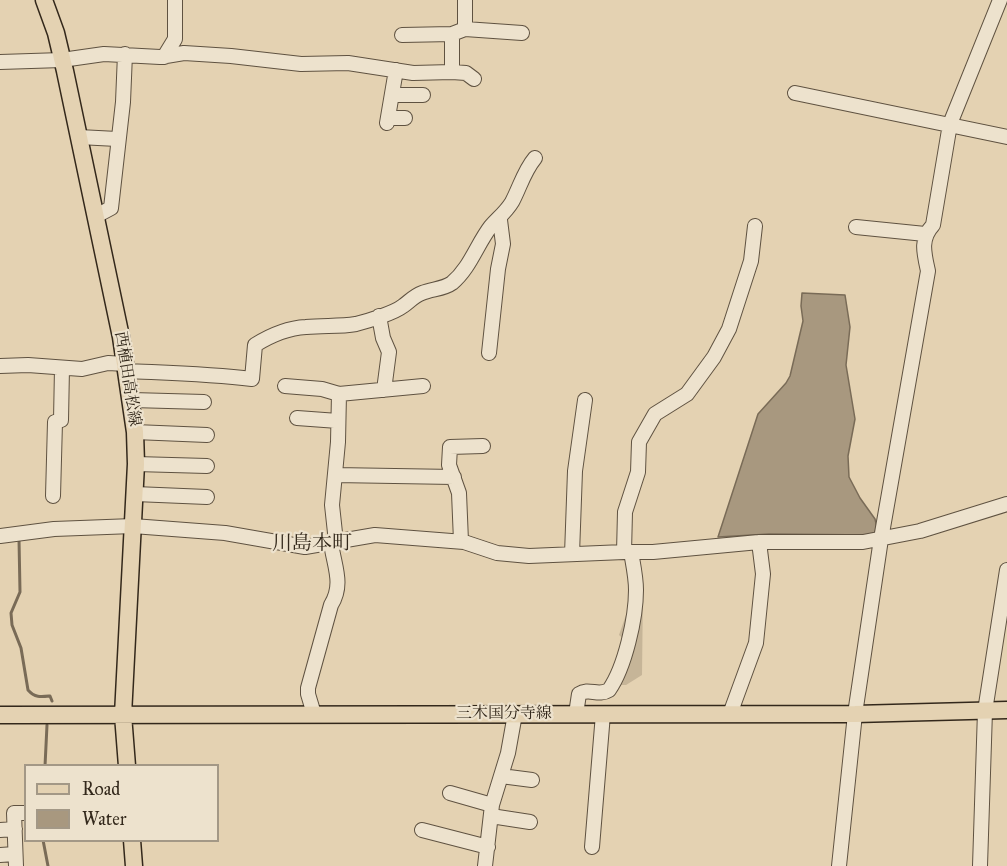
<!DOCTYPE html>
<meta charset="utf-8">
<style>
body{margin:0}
#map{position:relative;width:1007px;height:866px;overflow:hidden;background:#e4d2b2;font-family:"IM FELL Great Primer",serif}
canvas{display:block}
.legend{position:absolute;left:24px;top:764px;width:195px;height:78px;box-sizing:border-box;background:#ede2cd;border:2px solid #a39886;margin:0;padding:8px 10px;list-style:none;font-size:18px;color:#33281b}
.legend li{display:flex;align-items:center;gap:12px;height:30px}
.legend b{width:30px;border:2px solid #a39886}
</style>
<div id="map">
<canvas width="1007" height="866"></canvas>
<ul class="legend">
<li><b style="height:8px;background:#e4d2b2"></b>Road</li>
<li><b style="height:16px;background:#a8987f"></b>Water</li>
</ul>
</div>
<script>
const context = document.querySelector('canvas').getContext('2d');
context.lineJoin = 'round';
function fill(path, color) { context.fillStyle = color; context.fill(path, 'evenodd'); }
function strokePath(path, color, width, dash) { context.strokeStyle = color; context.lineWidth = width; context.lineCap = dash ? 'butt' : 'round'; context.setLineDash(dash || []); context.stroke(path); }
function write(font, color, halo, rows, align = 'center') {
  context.font = font + ' "IM FELL Great Primer","Noto Serif JP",serif'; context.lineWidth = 4.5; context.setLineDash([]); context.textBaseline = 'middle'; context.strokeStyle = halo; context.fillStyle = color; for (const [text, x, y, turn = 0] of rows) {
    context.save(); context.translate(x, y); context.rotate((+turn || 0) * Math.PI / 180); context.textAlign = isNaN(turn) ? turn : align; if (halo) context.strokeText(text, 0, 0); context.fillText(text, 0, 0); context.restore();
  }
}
fill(new Path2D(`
 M640,575l3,15 -1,85 -16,10h-10l14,-40 -11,-10z`), '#c6b598');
const water = new Path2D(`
 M802,293l43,2 5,32 -4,38 9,54 -7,37 1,21 11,21 15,21 2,9 -4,7 -104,-1 -51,3 40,-123 28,-31 4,-7 13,-55 -2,-15z`);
fill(water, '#a8987f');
strokePath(water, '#796b57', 1.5);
strokePath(new Path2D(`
 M19,539l1,53 -9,21 1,12 9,23 7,42c7,8 13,7 22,6l2,5
 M45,766l2,-41
 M43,840l5,26`), '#796b57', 3);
const minor = new Path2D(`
 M465,0v29
 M402,35l50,-1 13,-5 57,4
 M164,57l11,-18v-39
 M0,62l62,-2 42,-6 56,3 24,-4 47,3 70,8 47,-1 65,10 39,-1 14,1 8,6
 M452,72v-38
 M795,93l212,44
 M392,95h31
 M388,118h17
 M387,123l9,-53
 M79,137l38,2
 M96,216l15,-8 12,-106 2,-48
 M856,227l69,7
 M379,316l4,22 6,14 -5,38
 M489,353l9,-84 5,-25 -3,-24
 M0,366l28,-1 54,4 26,-6 18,1
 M127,371c42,2 83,3 125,8l3,-34c16,-10 32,-17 51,-18 17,-2 33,0 50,-3 12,-3 38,-11 47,-18 7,-5 11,-10 19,-13 10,-4 22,-4 30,-10 18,-15 25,-39 39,-57 7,-8 15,-14 21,-24 8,-15 12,-31 23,-44
 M285,386l37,3 17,5 84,-8
 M132,400l72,2
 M297,418l41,3
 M135,432l72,3
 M136,464l71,2
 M335,475l119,2
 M135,494l72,3
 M53,496l2,-74 6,-2 1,-52
 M0,536l54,-7 79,-3 92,7 80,14 70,-12 89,7 33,11 32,3 95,-4h29l106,-10h104l57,-11 87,-27
 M461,541l-2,-48 -10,-28 1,-18 33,-1
 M336,542l-4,-37 6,-63 1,-48
 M624,552l1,-40 13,-40 1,-30 16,-28 32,-20 27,-37 15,-28 22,-68 4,-35
 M572,554l3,-83 10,-71
 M314,714l-6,-20v-6l23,-83c13,-21 3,-39 0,-62
 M576,714l3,-20c10,-7 19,3 30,-4 16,-23 27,-72 27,-100 0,-13 -3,-26 -5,-38
 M730,714l26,-71 7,-69 -4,-32
 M501,776l31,4
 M450,793l42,12
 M491,816l39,6
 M0,830l15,-1
 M422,830l66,17
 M592,847l11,-133
 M0,855l15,-1
 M16,866l-2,-53h12
 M485,866l7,-61 16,-52 7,-39
 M839,866l16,-152 26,-175 47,-268c-4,-18 -8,-32 5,-46l17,-101 50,-124
 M980,866l5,-155 22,-141`);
const major = new Path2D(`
 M44,0l12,33 9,38 56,266 14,95 1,32 -13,251 4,51
 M0,715l855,-1 152,-4
 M132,840l2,26`);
strokePath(minor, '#5f5241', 16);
strokePath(major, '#33281b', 19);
strokePath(minor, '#ede2cd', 14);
strokePath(major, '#e4d2b2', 16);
write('16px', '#33281b', '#ede2cd', [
 ["西植田高松線",127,379,81],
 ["三木国分寺線",504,714]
]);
write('20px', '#33281b', '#ede2cd', [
 ["川島本町",312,544]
]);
</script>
